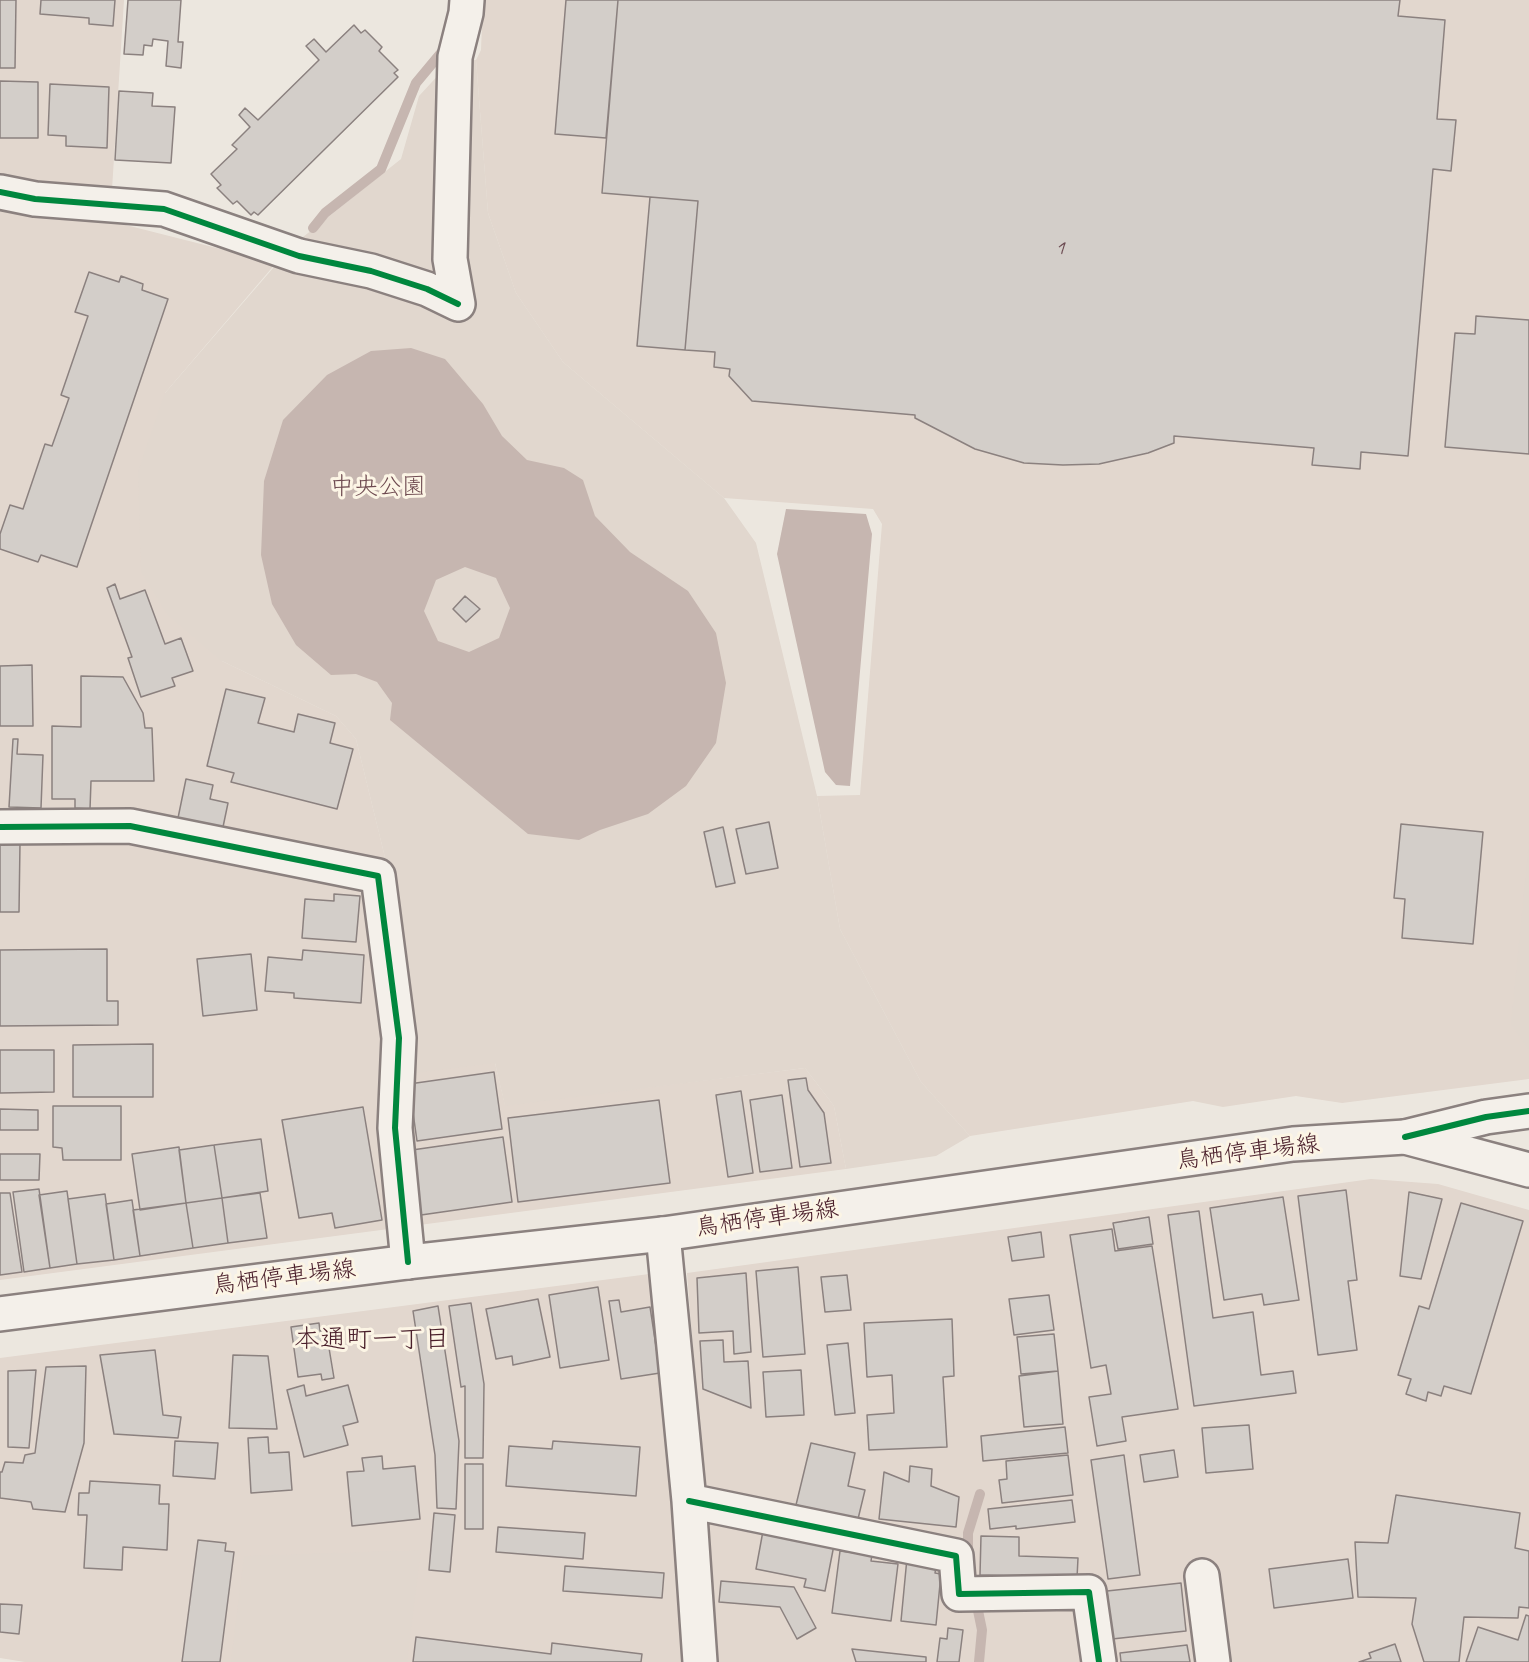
<!DOCTYPE html>
<meta charset="utf-8">
<style>
body{margin:0}
canvas{display:block;background:#ece7df}
</style>
<canvas width="1529" height="1662"></canvas>
<script>
const context = document.querySelector('canvas').getContext('2d');
context.lineJoin = 'round';
function fill(path, color) { context.fillStyle = color; context.fill(path, 'evenodd'); }
function strokePath(path, color, width, dash) { context.strokeStyle = color; context.lineWidth = width; context.lineCap = dash ? 'butt' : 'round'; context.setLineDash(dash || []); context.stroke(path); }
function write(font, color, halo, rows, align = 'center') {
  context.font = font + ' Caveat,"Klee One",sans-serif'; context.lineWidth = 6; context.setLineDash([]); context.textBaseline = 'middle'; context.strokeStyle = halo; context.fillStyle = color; for (const [text, x, y, turn = 0] of rows) {
    context.save(); context.translate(x, y); context.rotate((+turn || 0) * Math.PI / 180); context.textAlign = isNaN(turn) ? turn : align; if (halo) context.strokeText(text, 0, 0); context.fillText(text, 0, 0); context.restore();
  }
}
fill(new Path2D(`
 M0,0h124l-14,221 166,42 -111,130 57,268 114,55 20,23 35,143 104,181 10,42 300,-37 29,38 12,63 -846,111z
 M483,0h1046v1079l-187,24 -46,-7 -73,11 -30,-6 -223,35 -49,-54 -81,-153 -23,-133 43,-1 22,-271 -9,-15 -149,-11 -161,-136 -47,-69 -28,-80 -12,-153 5,-10z
 M1371,1179l67,5 91,26v452h-812l-30,-389z
 M657,1273l22,298 4,91h-658l-25,-4v-300z`), '#e2d7ce');
fill(new Path2D(`
 M455,57l21,3 12,153 28,80 47,69 161,136 32,45 61,253 23,133 81,153 49,54 -34,20 -90,13 -12,-63 -29,-38 -300,38 -10,-43 -80,10 -24,-191 -35,-143 -20,-23 -114,-55 -55,-47 -26,-43 -3,-99 27,-79 128,-148 108,-86 18,-63z
 M1529,842v208l-18,-26z
 M421,1550l-14,112h-176l13,-106z`), '#e1d7ce');
fill(new Path2D(`
 M411,348l34,11 38,45 19,32 25,24 37,8 19,12 12,36 35,36 58,39 28,42 10,50 -10,60 -30,43 -38,28 -48,16 -21,10 -51,-6 -138,-114 2,-17 -15,-21 -21,-8 -25,1 -35,-30 -24,-41 -11,-49 3,-74 19,-61 44,-45 44,-24zM465,567l31,11 14,30 -11,30 -30,14 -31,-11 -14,-30 12,-31z
 M786,509l80,5 6,20 -22,252 -14,-1 -11,-13 -48,-218z`), '#c6b6b0');
strokePath(new Path2D(`
 M313,228l12,-15 56,-44 35,-86 30,-36
 M968,1557v-24l12,-39
 M975,1596l7,34 -3,32`), '#c6b6b0', 10);
const building = new Path2D(`
 M0,0h16l-1,68h-15z
 M41,0h74l-2,26 -24,-2v-6l-49,-4z
 M128,0h53l-3,42h5l-2,26 -15,-2 2,-25 -15,-2 -1,7 -8,-1 -1,10 -19,-1z
 M566,0h52l-12,138 -51,-4z
 M618,0h782l-2,16 47,4 -8,99 19,1 -5,51 -18,-2 -25,287 -47,-4 -1,17 -48,-4 2,-17 -140,-12v7l-26,10 -49,11 -36,1 -39,-2 -49,-14 -60,-31v-3l-163,-14 -23,-25 1,-7 -16,-2 1,-15 -30,-2 13,-149 -96,-8z
 M354,25l7,8 4,-3 17,17 -3,4 19,19 -4,3 4,4 -140,138 -4,-3 -3,3 -14,-14 -4,3 -16,-16 4,-3 -10,-11 26,-25 -5,-4 18,-18 -11,-12 6,-7 13,12 61,-60 -13,-14 8,-7 12,13z
 M0,81l38,1v56h-38z
 M50,84l59,3 -2,61 -41,-2v-10l-18,-1z
 M119,91l34,2 -1,13 23,1 -4,56 -56,-3z
 M650,197l48,4 -13,149 -48,-4z
 M89,272l30,10 2,-6 22,8 -1,6 26,9 -91,268 -36,-12 -3,7 -38,-13v-15l10,-29 13,4 22,-65 7,2 17,-48 -8,-3 27,-79 -13,-4z
 M1476,316l53,4v134l-84,-7 10,-114 20,1z
 M115,584l5,15 25,-9 20,54 16,-6 12,33 -21,7 3,8 -34,11 -13,-39 4,-1 -25,-69z
 M465,596l15,13 -14,13 -13,-13z
 M32,665l1,61h-33v-60z
 M81,676l42,1 20,36 2,15h7l2,53h-63l-1,28 -15,-1v-9h-23v-73l29,1z
 M226,689l39,9 -7,25 36,9 4,-18 37,9 -5,20 23,6 -16,60 -106,-27 3,-9 -27,-7z
 M13,739h5l-1,15 26,1 -2,53 -32,-1z
 M186,779l27,6 -3,14 18,4 -5,24 -45,-9z
 M769,822l9,46 -32,6 -10,-45z
 M1401,824l82,8 -10,112 -71,-6 3,-39 -11,-1z
 M723,827l12,56 -19,4 -12,-55z
 M0,843h20l-1,69h-19z
 M334,894l26,2 -4,46 -54,-4 3,-39 29,2z
 M107,949v52h11v24l-118,1v-76z
 M303,950l61,5 -3,48 -67,-5v-5l-29,-2 3,-34 34,3z
 M251,954l6,56 -54,6 -6,-57z
 M153,1044v53h-80v-52z
 M0,1050h54v42l-54,1z
 M494,1072l8,57 -85,12 -8,-57z
 M806,1078l2,12 16,23 7,50 -31,4 -12,-87z
 M741,1091l12,82 -25,4 -12,-82z
 M782,1095l10,73 -32,4 -10,-72z
 M659,1100l11,83 -152,19 -10,-84z
 M53,1106h68v54h-58l-1,-12 -9,-1z
 M363,1107l19,113 -47,8 -3,-15 -33,5 -17,-98z
 M0,1109l38,1v20h-38z
 M503,1137l9,65 -91,13 -9,-65z
 M261,1139l7,52 -46,7 -8,-53z
 M214,1145l8,53 -36,5 -7,-53z
 M179,1147l7,56 -46,7 -8,-56z
 M0,1154h40l-1,26h-39z
 M39,1189l11,79 -26,4 -11,-80z
 M1346,1190l11,90 -9,1 9,69 -39,5 -20,-159z
 M67,1191l10,73 -27,4 -11,-73z
 M1409,1192l33,7 -21,80 -21,-3z
 M0,1193h10l12,79 -22,3z
 M260,1193l7,45 -39,5 -6,-45z
 M105,1194l9,66 -37,4 -9,-65z
 M1283,1197l16,103 -35,5 -2,-11 -38,6 -14,-92z
 M222,1198l6,45 -35,5 -7,-45z
 M132,1200l8,56 -26,4 -8,-56z
 M186,1203l7,45 -53,8 -7,-46z
 M1461,1203l62,18 -52,173 -27,-8 -3,10 -13,-4 -2,9 -20,-7 5,-15 -13,-4 21,-69 10,3z
 M1199,1211l14,107 40,-6 8,63 32,-4 3,22 -102,13 -26,-191z
 M1149,1217l4,27 -35,5 -5,-26z
 M1112,1229l3,22 37,-5 26,163 -56,8 4,24 -29,5 -8,-49 22,-3 -5,-29 -15,3 -21,-133z
 M1041,1232l3,25 -32,4 -4,-24z
 M798,1267l7,87 -42,3 -7,-86z
 M746,1273l5,79 -17,2 -1,-23 -34,2 -2,-55z
 M847,1275l4,35 -26,2 -4,-35z
 M598,1287l11,73 -49,8 -11,-73z
 M1049,1295l5,35 -40,5 -5,-36z
 M538,1299l12,58 -37,8 -1,-9 -16,3 -10,-50z
 M619,1300l2,12 29,-5 10,66 -39,6 -12,-78z
 M471,1303l13,81 -1,74h-18v-72l-4,1 -12,-81z
 M438,1306l21,135 -3,68 -19,-1 -2,-53 -22,-144z
 M952,1319l2,57 -11,1 4,70 -78,3 -2,-35 27,-2 -2,-38 -25,2 -3,-54z
 M319,1323l1,8 6,-1 8,48 -12,2 -1,-6 -23,3 -7,-50z
 M1054,1334l4,37 -37,3 -4,-37z
 M723,1340l1,22 24,-1 3,47 -48,-19 -3,-48z
 M848,1343l7,70 -20,2 -8,-70z
 M155,1350l8,65 18,2 -3,21 -64,-4 -14,-79z
 M233,1355l35,1 9,73 -48,-1z
 M86,1366l-2,77 -19,69 -32,-3 -2,-7 -31,-4v-26h2l3,-10 18,1 2,-8 10,-2 11,-86z
 M36,1370l-7,78 -21,-1v-76z
 M801,1370l3,45 -38,2 -3,-45z
 M1058,1371l5,53 -39,3 -5,-51z
 M304,1385l2,11 42,-11 10,37 -15,4 5,19 -44,12 -17,-67z
 M1249,1425l4,44 -47,4 -4,-45z
 M1065,1427l3,26 -85,8 -2,-25z
 M268,1437l1,16 20,-1 3,38 -41,3 -3,-55z
 M175,1441l43,2 -3,36 -42,-3z
 M553,1441l87,6 -4,49 -130,-10 3,-40 43,3z
 M811,1443l44,10 -7,33 17,4 -7,29 -62,-14z
 M1174,1450l4,27 -34,5 -4,-27z
 M1068,1455l5,40 -71,8 -3,-23 8,-1 -1,-18z
 M1124,1455l16,120 -32,4 -17,-119z
 M382,1456l1,13 32,-3 5,53 -68,7 -5,-54 17,-1 -2,-13z
 M465,1464h18v65h-18z
 M910,1466l22,3 -1,17 28,11 -3,30 -77,-8 5,-47 25,10z
 M90,1481l70,4 -1,19h10l-2,46 -44,-3 -1,23 -38,-2 3,-53h-9l1,-22h10z
 M1396,1495l124,18 -5,35 14,3v57l-10,-1 -1,11 -54,-1 -5,45h-35l-12,-38 4,-26 -58,-1 -3,-55 33,1z
 M1072,1500l3,22 -59,7v-3l-26,3 -2,-20z
 M434,1513l21,2 -5,57 -21,-2z
 M498,1527l87,6 -2,26 -87,-7z
 M763,1531l71,14 -9,46 -21,-4 2,-8 -50,-10z
 M981,1536l38,1v19l59,2 -1,20 -97,-3z
 M198,1540l28,3 -1,8 9,1 -14,110h-38z
 M840,1551l32,4 -1,6 27,3 -7,57 -59,-8z
 M907,1558l30,2 -2,13 6,1 -5,51 -35,-4z
 M1348,1559l5,39 -79,10 -5,-39z
 M565,1566l99,7 -2,25 -99,-7z
 M721,1581l73,6 22,41 -19,11 -17,-32 -61,-5z
 M1181,1583l5,48 -74,8 -5,-48z
 M0,1604l22,1 -3,29 -19,-2z
 M1526,1615l3,1v46h-63l12,-35 40,13z
 M948,1628l15,2 -4,32h-22l3,-24 7,1z
 M416,1637l135,17 1,-11 90,11 -1,8h-228z
 M1395,1644l6,18h-42l12,-4 -2,-5z
 M1187,1645l3,17h-69l-1,-9z
 M852,1649l74,8v5h-70z`);
fill(building, '#d3cec9');
strokePath(building, '#8b817f', 1.5);
const minor = new Path2D(`
 M0,192l35,7 129,10 135,47 72,15 56,18 31,15
 M458,304l-8,-45 5,-202 11,-44 1,-13
 M0,827l130,-1 248,50 21,162 -4,90 13,134
 M1405,1137l81,-20 43,-6
 M663,1234l26,267 11,161
 M689,1501l267,55 3,38 130,-2 10,70
 M1202,1576l11,86`);
const secondary = new Path2D(`
 M0,1314l408,-52 255,-28 630,-90 112,-7 124,33`);
strokePath(minor, '#8b817f', 38);
strokePath(secondary, '#8b817f', 38);
strokePath(minor, '#f4f0ea', 33);
strokePath(secondary, '#f4f0ea', 33);
strokePath(new Path2D(`
 M0,192l35,7 129,10 135,47 72,15 56,18 31,15
 M0,827l130,-1 248,50 21,162 -4,90 13,134
 M1405,1137l81,-20 43,-6
 M689,1501l267,55 3,38 130,-2 10,70`), '#00873e', 6);
write('21px', '#6c4b52', null, [
 ["1",1060,248]
]);
write('24px', '#6e4a50', '#fcf5e5', [
 ["中央公園",378,488]
]);
write('24px', '#4a1f2b', '#fcf5e5', [
 ["鳥栖停車場線",1248,1153,-7],
 ["鳥栖停車場線",767,1219,-8],
 ["鳥栖停車場線",284,1278,-7]
]);
write('26px', '#4a1f2b', '#fcf5e5', [
 ["本通町一丁目",372,1340]
]);
</script>
